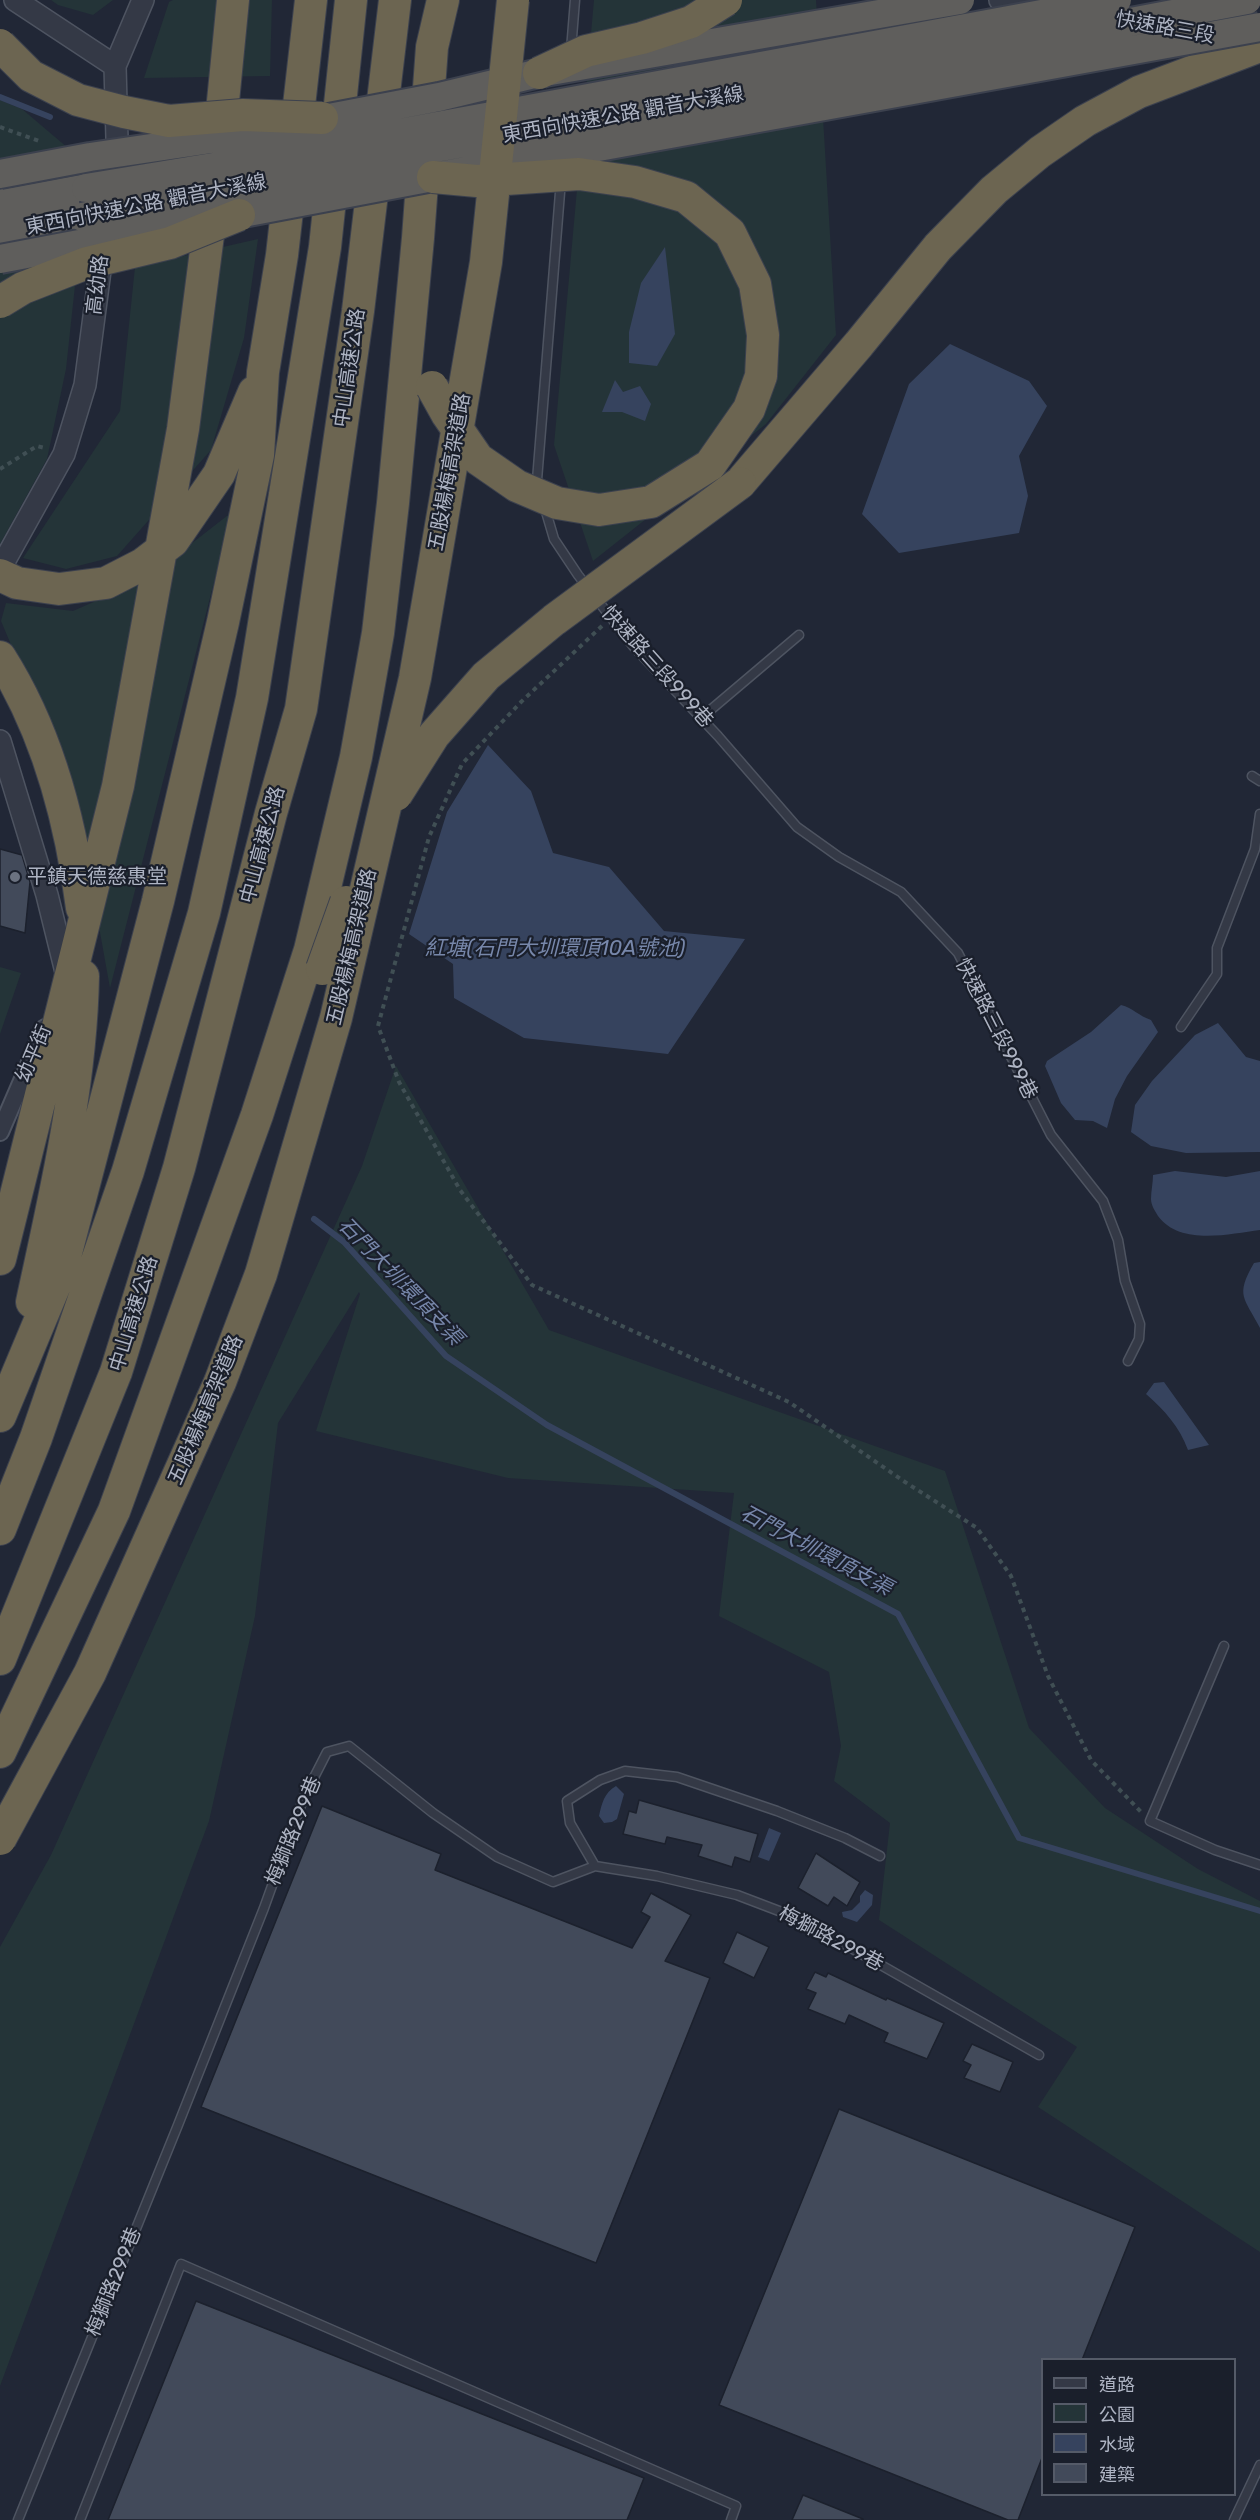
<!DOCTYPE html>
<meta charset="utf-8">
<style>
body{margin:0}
#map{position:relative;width:1260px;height:2520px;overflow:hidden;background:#212736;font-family:Rubik,"Noto Sans TC",sans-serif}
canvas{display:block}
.legend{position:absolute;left:1041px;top:2358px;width:195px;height:138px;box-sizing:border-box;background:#1a1f2b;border:2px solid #555b68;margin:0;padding:8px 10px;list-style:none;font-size:18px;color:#aeb4c3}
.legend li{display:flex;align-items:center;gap:12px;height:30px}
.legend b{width:30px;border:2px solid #555b68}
</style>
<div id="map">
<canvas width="1260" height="2520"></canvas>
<ul class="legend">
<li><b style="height:8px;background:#343946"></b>道路</li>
<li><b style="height:16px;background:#243438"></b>公園</li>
<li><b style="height:16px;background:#36435e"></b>水域</li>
<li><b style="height:16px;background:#424a5a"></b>建築</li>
</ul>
</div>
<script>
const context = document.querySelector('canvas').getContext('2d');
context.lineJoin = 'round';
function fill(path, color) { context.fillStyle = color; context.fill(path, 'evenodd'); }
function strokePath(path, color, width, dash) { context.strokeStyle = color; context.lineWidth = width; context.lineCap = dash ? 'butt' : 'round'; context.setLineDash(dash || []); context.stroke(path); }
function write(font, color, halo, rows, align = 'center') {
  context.font = font + ' Rubik,"Noto Sans TC",sans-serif'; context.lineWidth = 4.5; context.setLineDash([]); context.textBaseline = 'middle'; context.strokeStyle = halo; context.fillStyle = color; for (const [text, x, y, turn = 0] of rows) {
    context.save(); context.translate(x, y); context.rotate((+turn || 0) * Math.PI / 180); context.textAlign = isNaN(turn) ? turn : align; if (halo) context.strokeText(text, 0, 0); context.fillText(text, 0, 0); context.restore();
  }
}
fill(new Path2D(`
 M51,0h62l-20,15 -35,-10z
 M173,0h99l-2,76 -126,2 25,-76z
 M594,0h222l20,335 -70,89 -173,137 -39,-116z
 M0,100l22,9 66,56 -22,204 -19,90 -47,85z
 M258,239l-14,99 -33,112 -94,106 -51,13 -43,-11 97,-147 15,-144z
 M232,512l-122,476 -34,-189 -75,-178 5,-18 67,8 73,-32z
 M0,967l21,6 -21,61z
 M396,1066l153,264 396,141 84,257 76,80 93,61 62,32v351l-222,-145 39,-60 -198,-127 11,-97 -56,-42 7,-35 -12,-74 -110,-56 15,-123 -226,-15 -192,-47 44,-137 -1,-2 -81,131 -23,193 -46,205 -209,565v-439l51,-92 311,-689z`), '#243438');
fill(new Path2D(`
 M665,247l10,87 -18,32 -28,-3v-31l12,-49z
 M950,344l79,37 18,25 -28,50 9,40 -9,37 -120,20 -37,-39 47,-130z
 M615,380l8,12 17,-6 11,18 -6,17 -23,-9h-20z
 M488,745l43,46 22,62 56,14 55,64 81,8 -77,115 -144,-16 -70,-40 -1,-34 -44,-30 38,-122z
 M1121,1005c12,3 18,11 30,15l7,12 -31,44 -12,23 -8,29 -14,-7 -18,-1 -14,-17 -16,-37 2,-5 44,-29z
 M1218,1023l28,34 14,4v91l-74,1 -35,-7 -20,-14 4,-27 17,-24 43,-46z
 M1175,1171l51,6 34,-6v59c-31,4 -80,16 -102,-14 -3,-5 -7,-11 -7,-17 0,-8 2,-16 2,-24z
 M1260,1262v66c-16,-31 -25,-32 -6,-65z
 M1164,1382l45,63 -21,5c-9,-24 -23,-39 -42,-56l8,-11z
 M616,1786l8,8 -7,25 -5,3 -8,1 -5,-7c3,-13 5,-23 17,-30z
 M769,1828l12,5 -12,28 -11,-4z
 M865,1890l8,5 -1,10 -15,17 -14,-5 -1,-5 10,-2 8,-8v-6z`), '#36435e');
strokePath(new Path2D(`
 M0,97l50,20
 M314,1219l30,23 102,114 101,69 351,189 121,224 241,73`), '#36435e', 6);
const building = new Path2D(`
 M0,849l22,6 8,27 -5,51 -25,-7z
 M639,1800l119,34 -8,28 -15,-5 -3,10 -34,-11 4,-11 -35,-8 -2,7 -42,-10 6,-23 7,2z
 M322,1806l119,48 -6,16 197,78 18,-31 -9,-5 10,-19 40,22 -26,46 45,17 -114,285 -395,-156z
 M816,1853l44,29 -13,24 -13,-9 -6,9 -30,-18z
 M737,1932l32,15 -15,31 -31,-15z
 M815,1972l11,5 2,-4 58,27 1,-2 57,25 -17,36 -43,-17 4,-9 -39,-18 -4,9 -37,-15 8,-16 -10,-4z
 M972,2044l41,18 -13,30 -36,-14 7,-13 -8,-4z
 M839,2109l296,118 -53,133h-40v98l-24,62h-10l-289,-115z
 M196,2301l448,177 -17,42h-519z
 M803,2495l60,24v1h-71z`);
fill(building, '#424a5a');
strokePath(building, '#1c212d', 1.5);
const service = new Path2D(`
 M571,50l4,-50
 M539,487l-2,-7 24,-300
 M544,505l10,34 24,36 55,71 85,90 79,91 42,30 62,35 57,61 93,182 52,66 15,39 7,41 15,43 -1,15 -11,22
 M701,718l98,-83
 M1252,776l8,5
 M1181,1027l36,-53v-26l38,-99 5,-35
 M1224,1646l-74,175 65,29 45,15
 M595,1866l-25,-43 -3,-22 33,-21 25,-9 52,6 100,34 68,27 35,18
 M18,2520l160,-395 86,-217 40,-111 23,-45 22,-6 84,67 64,44 56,25 42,-16 62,10 80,19 63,24 239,136
 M80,2520l101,-256 555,242 -5,14
 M1234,2520l26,-55`);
const minor = new Path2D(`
 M0,1132l45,-104`);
const tertiary = new Path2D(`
 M15,0l100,66
 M1000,0l47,8
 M114,167l3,-28 -2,-73 28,-66
 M0,569l64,-115 21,-69 18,-137
 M0,741l47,154 20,81`);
const trunk = new Path2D(`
 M0,204l86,-16
 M0,232l82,-15`);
const motorway = new Path2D(`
 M219,142l14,-142
 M740,483l119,-139 79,-97 56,-57 46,-38 45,-31 54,-29 121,-46
 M0,575l17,8 42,6 47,-6 37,-19 30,-23 46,-67 35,-82
 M0,657c47,74 71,165 82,251
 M0,1259l118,-473 65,-357 29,-225
 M32,1302c23,-107 49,-215 51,-326
 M0,1416l62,-148 96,-367 65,-279 35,-167 5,-83 19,-117 29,-255
 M0,1529l36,-91 92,-267 76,-258 48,-215 73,-451 26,-247
 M0,1659l116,-287 63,-204 92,-355 30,-104 57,-398 37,-311
 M0,1752l114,-241 143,-396 53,-165 46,-193 22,-124 15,-130 25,-265 14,-191 11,-47`);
strokePath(service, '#4e5461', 11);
strokePath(minor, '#4e5461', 20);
strokePath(tertiary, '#4e5461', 24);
strokePath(trunk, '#3c414e', 32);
strokePath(motorway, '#3c414e', 34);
strokePath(new Path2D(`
 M0,127l42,15
 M0,469l37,-23 8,2
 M602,626l-81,76 -59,62 -33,73 -51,189 21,56 61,108 72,95 257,117 116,80 72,46 34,48 37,100 43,84 50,52`), '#404f54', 4, [4.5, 4.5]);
strokePath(service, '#343946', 8);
strokePath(minor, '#343946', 16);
strokePath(tertiary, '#343946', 21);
strokePath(trunk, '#5f5e5c', 28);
strokePath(motorway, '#6c6551', 32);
const trunkBridge = new Path2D(`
 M0,174l90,-17 155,-23 194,-37 100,-24 421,-73
 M86,188l157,-26 874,-162
 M82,217l353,-69 405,-71 407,-77
 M0,259l433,-82 827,-150`);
const motorwayBridge = new Path2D(`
 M0,45l31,31 47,24 46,12 45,9 74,-6 79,3
 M539,73l47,-22 56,-13 49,-16 35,-22
 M0,302l23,-14 64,-25 83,-20 69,-28
 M432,387l15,27 31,45 39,27 40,17 42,7 52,-8 59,-37 39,-56 12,-33 2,-41 -8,-51 -25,-51 -44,-36 -51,-15 -56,-8 -102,7 -44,-4
 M396,795l38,-60 52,-59 68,-56 186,-137
 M322,969l24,-67
 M0,1839l90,-166 130,-291 41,-108 75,-256 79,-340 71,-416 27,-262`);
strokePath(trunkBridge, '#3c414e', 32, []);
strokePath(motorwayBridge, '#3c414e', 34, []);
strokePath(trunkBridge, '#5f5e5c', 28);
strokePath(motorwayBridge, '#6c6551', 32);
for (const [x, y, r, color] of [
 [15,877,6,"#6b7280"]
]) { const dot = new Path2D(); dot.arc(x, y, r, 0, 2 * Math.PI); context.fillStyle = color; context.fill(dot); strokePath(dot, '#1a1f2b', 2); }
write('20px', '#aeb4c3', '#1a1f2b', [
 ["快速路三段",1165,28,10],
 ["東西向快速公路 觀音大溪線",623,115,-10],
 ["東西向快速公路 觀音大溪線",146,205,-11],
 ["高幼路",98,285,-83],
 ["中山高速公路",350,368,-82],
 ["五股楊梅高架道路",450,472,-80],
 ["快速路三段999巷",657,667,48],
 ["中山高速公路",263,845,-75],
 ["五股楊梅高架道路",352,947,-77],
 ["快速路三段999巷",996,1029,63],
 ["幼平街",34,1054,-67],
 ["中山高速公路",134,1314,-73],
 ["五股楊梅高架道路",206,1410,-67],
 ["梅獅路299巷",294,1831,-68],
 ["梅獅路299巷",831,1939,28],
 ["梅獅路299巷",114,2282,-68]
]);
write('20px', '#aeb4c3', '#1a1f2b', [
 ["平鎮天德慈惠堂",27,877]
], 'left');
write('italic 21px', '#7787aa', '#1a1f2b', [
 ["紅塘(石門大圳環頂10A號池)",555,949],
 ["石門大圳環頂支渠",400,1282,46],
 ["石門大圳環頂支渠",816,1551,28]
]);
</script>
